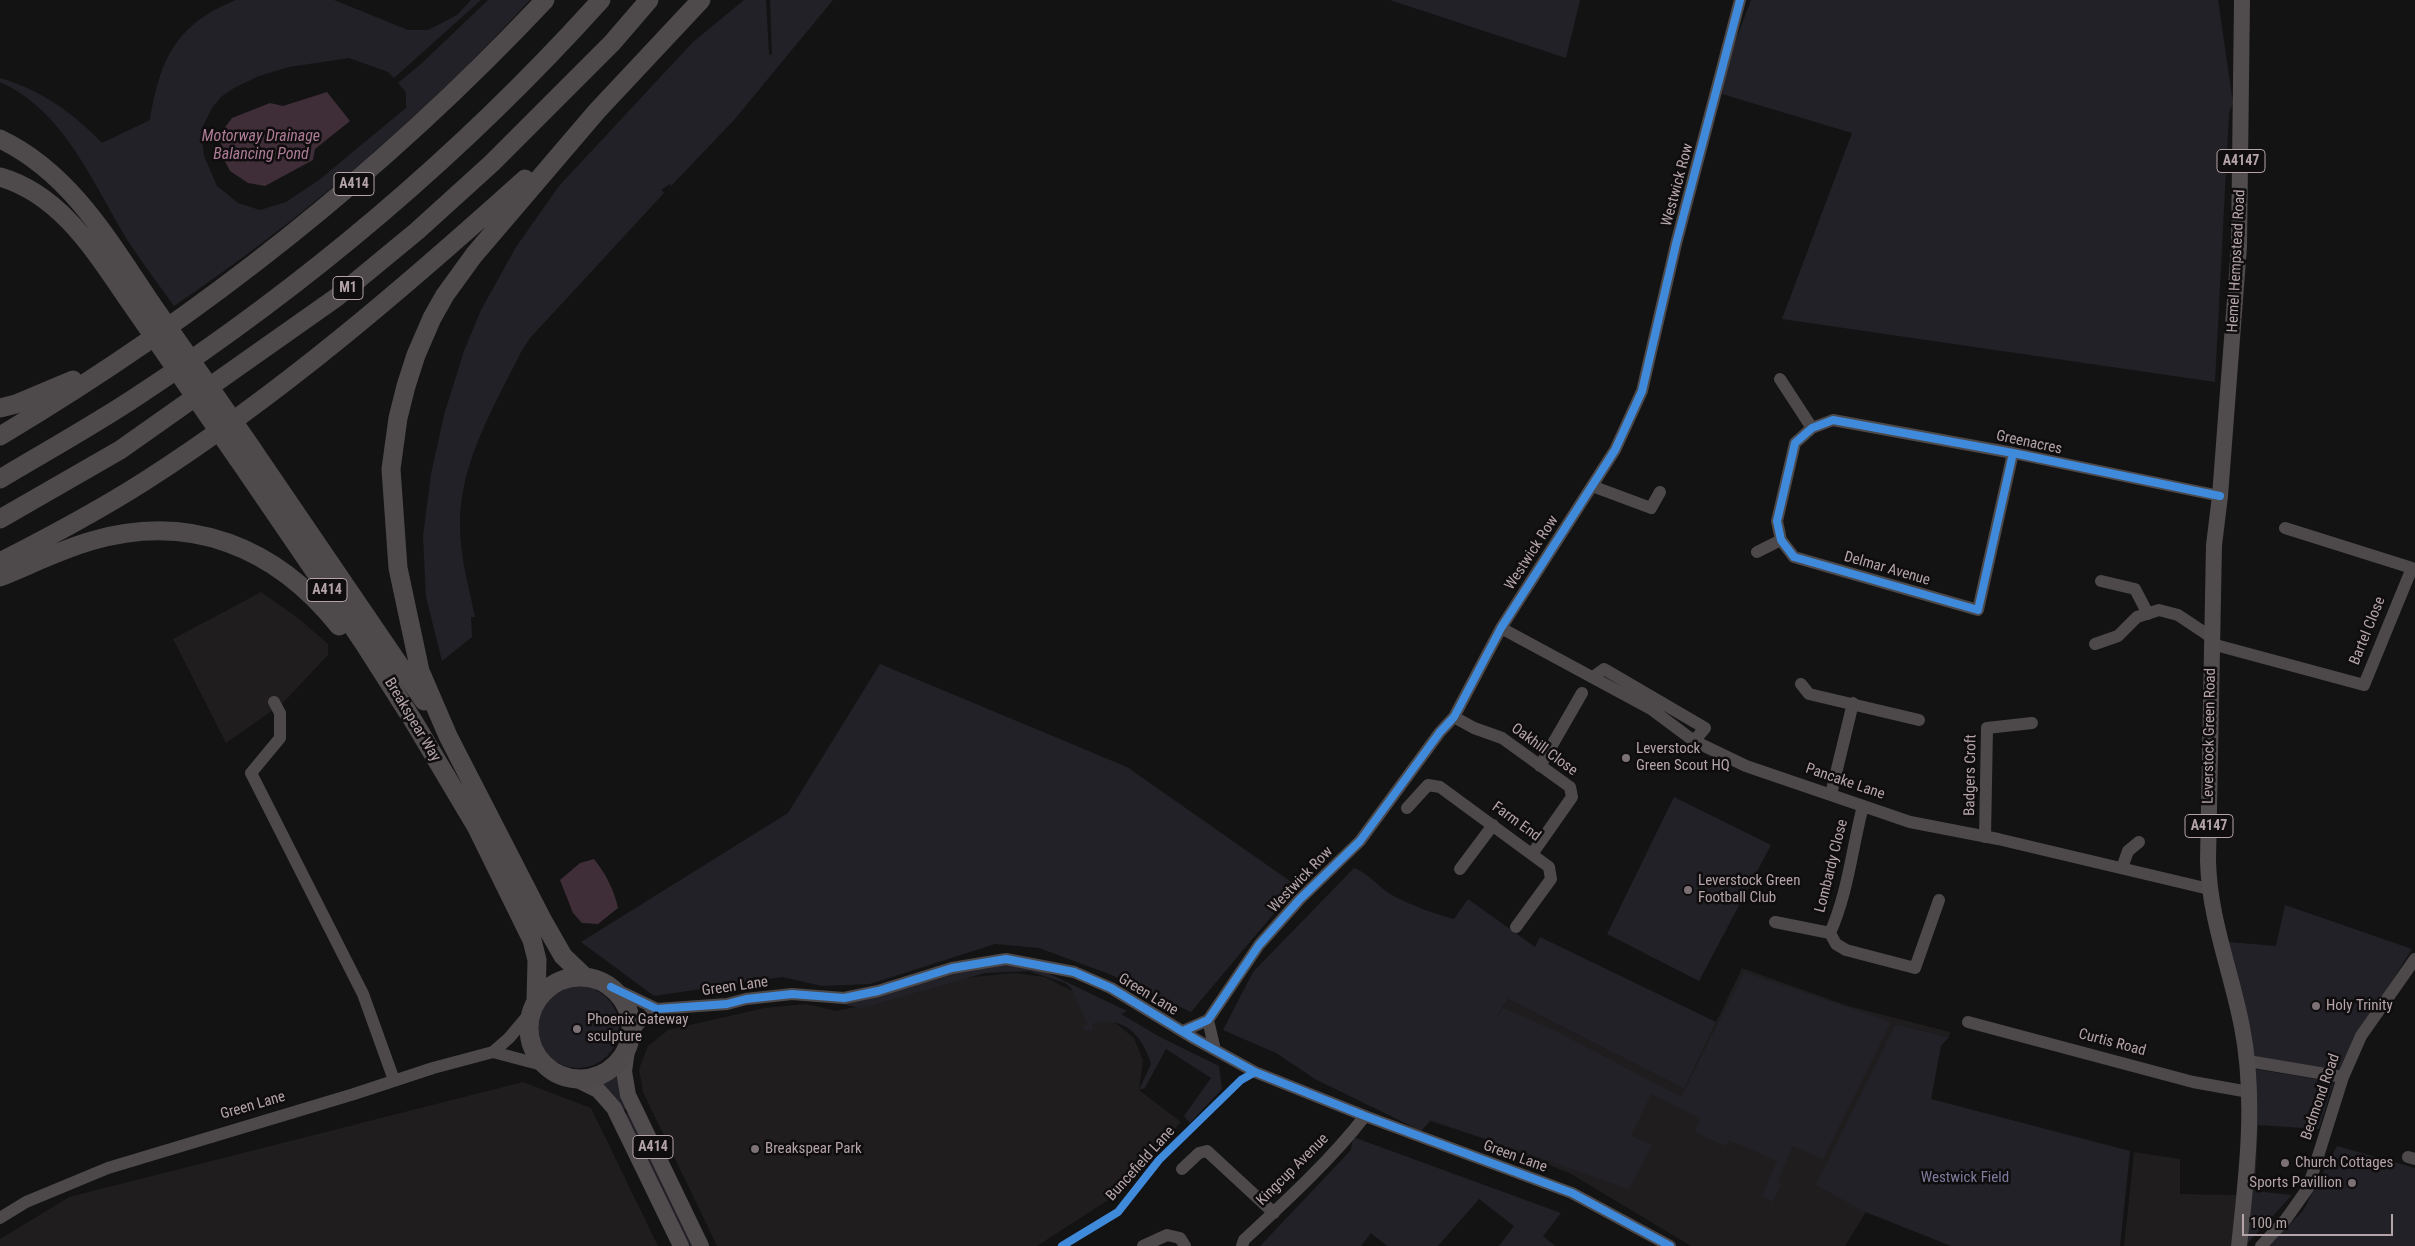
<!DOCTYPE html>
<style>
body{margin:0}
#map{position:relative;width:2415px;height:1246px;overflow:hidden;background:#131313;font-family:"Roboto Condensed",sans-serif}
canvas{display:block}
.scale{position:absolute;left:2242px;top:1214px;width:151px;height:22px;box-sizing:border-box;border:2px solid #b4a4a9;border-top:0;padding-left:6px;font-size:15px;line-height:18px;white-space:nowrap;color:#b4a4a9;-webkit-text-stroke:4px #0f0d0d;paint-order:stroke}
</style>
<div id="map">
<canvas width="2415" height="1246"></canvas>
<div class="scale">100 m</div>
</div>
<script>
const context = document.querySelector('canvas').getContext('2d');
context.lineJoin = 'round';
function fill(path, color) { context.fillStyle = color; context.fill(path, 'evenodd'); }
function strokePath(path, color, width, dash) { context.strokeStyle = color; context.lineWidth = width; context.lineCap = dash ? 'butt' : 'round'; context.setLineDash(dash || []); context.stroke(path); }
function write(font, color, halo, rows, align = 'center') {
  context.font = font + ' "Roboto Condensed",sans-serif'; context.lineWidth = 5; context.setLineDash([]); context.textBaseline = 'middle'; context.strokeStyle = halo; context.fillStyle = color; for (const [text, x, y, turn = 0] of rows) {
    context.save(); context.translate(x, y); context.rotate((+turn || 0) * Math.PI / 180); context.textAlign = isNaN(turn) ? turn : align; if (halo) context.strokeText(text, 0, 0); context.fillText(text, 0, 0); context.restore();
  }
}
fill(new Path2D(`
 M261,592l37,26 30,26v11l-45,48 -57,40 -53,-104z
 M1742,968l106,38 102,26 -1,5 -54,-13 -78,160 49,28 -21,34h-154l-120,-72 -89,-36 -52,-17 78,-122 176,90z
 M1013,973l32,4 39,20 50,41 9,22 -4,30 42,32 -65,73 -79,51h-320l-74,-154 -4,-23 9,-23 20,-16 96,-22 42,-4 31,7 58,-13 68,-20z
 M523,1082l68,26 67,138h-658v-7l69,-42z
 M2134,1152l46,7v35l58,1 -7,51h-107z`), '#1f1d1d');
fill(new Path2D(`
 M236,0h98l74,30h20l29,-15 14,-15h10l-87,78 -6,-6 -39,-14 -60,9 -30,9 -25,12 -13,9 -9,11 -11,22 3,26 13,30 21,17 22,7 26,-8 33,-22 87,-72v-16l-8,-9 24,-20 66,-63h42c-106,115 -226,218 -356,306 -14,-20 -29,-39 -42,-59 -38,-59 -64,-134 -132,-165v-4c41,12 72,34 102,65l48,-23c10,-61 26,-96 86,-120z
 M744,0h22l3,54 3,1 -2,-55h63l-99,120 -64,67 1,-4 -10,7 3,3 -134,145 -9,14c-27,55 -62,111 -61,175 0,30 9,60 15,90h-4l1,20 -30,24 -16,-64 -3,-61 8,-62 13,-59 20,-64 17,-41 35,-63 43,-61 134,-144z
 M1390,0h190l-14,58z
 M1751,0h467l15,103 -4,10 -14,269 -433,-63 70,-186 -130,-39 4,-28z
 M880,664l247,103 170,119 -106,126 -82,-38 -70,-26 -44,-4 -125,40 -48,2 -40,-9 -128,19 -73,-54 207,-129z
 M1674,797l97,48 -72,136 -92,-47z
 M1354,868c13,5 21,15 32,23 13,10 51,24 68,28l14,-20 67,48 5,-10 176,85 -32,67 -176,-90 -13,20 8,-11 51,22 127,67 63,-125 147,50 -68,137 -30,-13 -16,36 4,2 -8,18 -11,-6 15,-35 -48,-21 -4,6 -30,-14 5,-14 -49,-24 -20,42 21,9 -23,44 -198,-69 -10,11 -106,-52 -39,-26 -53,-23 30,-58z
 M2285,905l127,44 -53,86 -18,39 -89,-15 -24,-117 48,4z
 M1000,963l31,2 96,46 -6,3 39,23 59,29 3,23 -32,34 -6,-7 27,-38 -45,-29 -21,39 -6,2 12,-26c-8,-27 -27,-50 -59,-40l1,7 -8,-1 -3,-3 6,-3 -17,-36 -6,-5 -36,-12 -44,2 -123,35 -26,-5 127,-36z
 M537 1027a41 41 0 1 1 82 0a41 41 0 1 1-82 0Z
 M1895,1024l54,13 -8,9 -10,53 199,52 -10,95h-169l-88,-35 -47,-26z
 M2255,1069l79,13 -15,47 -61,-4 -3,66 37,4 -45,49z
 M615,1070l12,38 -6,4 -10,-18 -14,-14z
 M629,1112l65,134h-7l-64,-131z
 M1353,1137l208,76 -18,23 12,10h-56l15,-20 -35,-27 -41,47h-51l-16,-13 -10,13h-101l91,-96z
 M2337,1146l78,22v78h-147l35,-35z`), '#222128');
fill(new Path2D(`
 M327,92l23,29 -35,28 -2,11 -48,26 -17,-3 -18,-12 -7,-14 -3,-23 12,-16 38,-15 13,3z
 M594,859c12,15 20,31 24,49l-20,16 -16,-1 -9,-10 -13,-33 20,-17z`), '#3f2e37');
strokePath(new Path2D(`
 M1780,379l32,49
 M2013,453l-35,157 -184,-53 -13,-17 -4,-19 18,-78 17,-15 21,-8 180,33 207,43
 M1592,486l59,22 9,-16
 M1757,552l24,-12
 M2101,581l34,8 13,25
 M1501,628l150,81 43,32 52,25 164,56 88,17 211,50
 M2095,644l23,-8 19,-19 22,-7 19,5 33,22
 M2212,644l152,41 48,-117 -127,-40
 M1593,677l11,-8 101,59 -11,13
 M1801,684l8,10 110,26
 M274,702l6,11v25l-29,35 112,221 31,86
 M1454,717l20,11 28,10 68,49 2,10 -40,57
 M1540,766l42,-73
 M1831,794l22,-91
 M1407,808l21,-23 12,2 109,80 2,12 -35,48
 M1985,837l2,-109 45,-5
 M2122,868l6,-17 11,-9
 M1460,869l33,-44
 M1775,922l55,11 6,11 10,6 69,18 24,-68
 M1830,933c18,-40 22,-85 33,-127
 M611,987l46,22 70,-5 19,-5 46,-5 52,4 34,-7 74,-23 54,-9 68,13 37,16 84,51 60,33 110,44 207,77 98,53
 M1208,1020l7,30
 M1968,1022l225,60 56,10
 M1183,1031l25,-11 51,-75 41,-46 60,-58 80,-109 14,-15 47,-89 114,-178 27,-59 34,-147 64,-244
 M631,1034l12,-15 14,-10
 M493,1052l53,14
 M2248,1061l95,16
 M2408,1157l7,2
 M1182,1169l17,-16 8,-2 67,62
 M0,1218l26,-16 82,-34 246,-74 79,-26 60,-16 16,-14 22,-26
 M1143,1246l24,-11 13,3 5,8
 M1242,1246l2,-6c42,-39 86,-79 121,-124
 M2261,1246l25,-27 22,-31 35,-111 18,-41 54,-77`), '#4d494a', 12);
strokePath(new Path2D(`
 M628,1044l-4,27 4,24 73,151
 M574,1078l24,12 16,18 67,138
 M2239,1246c8,-72 17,-148 3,-219 -11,-57 -33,-109 -34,-167l6,-315 6,-49 19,-249 3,-247`), '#504b4c', 16);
strokePath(new Path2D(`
 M0,139c70,33 110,103 151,164
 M0,177c66,19 101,85 139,138
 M0,408l16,-4 57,-24
 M0,436c200,-119 385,-266 545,-436
 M253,450l171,251
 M238,459l125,183 51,80 63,106 55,112 5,20 -1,41
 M0,479c45,-27 92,-53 136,-82 171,-112 328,-245 465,-397
 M0,519l120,-69 217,-153 80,-66 75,-68 120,-120 37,-43
 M0,562c49,-25 98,-51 145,-81 136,-87 260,-194 380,-302
 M0,577c30,-12 60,-27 91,-36 99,-29 185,6 248,85
 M585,977l-22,-21 -20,-35 -95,-185 -28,-65 -22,-103 -7,-99 7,-51 8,-32 10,-31 16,-37 13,-23 29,-40 123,-144 104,-111
 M529 1028a51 51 0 1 1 102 0a51 51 0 1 1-102 0Z`), '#4e4a4b', 19);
strokePath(new Path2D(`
 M151,303l102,147
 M139,315l99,144`), '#4e4a4b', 19);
strokePath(new Path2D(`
 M2013,453l-35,157 -184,-53 -13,-17 -4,-19 18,-78 17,-15 21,-8 180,33 207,43
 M611,987l46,22 70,-5 19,-5 46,-5 52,4 34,-7 74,-23 54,-9 68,13 37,16 84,51 60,33 110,44 207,77 98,53
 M1183,1031l25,-11 51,-75 41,-46 60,-58 80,-109 14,-15 47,-89 114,-178 27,-59 34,-147 64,-244
 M1062,1246l56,-34 41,-52 82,-80 14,-8`), '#408adc', 8);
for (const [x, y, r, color] of [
 [1626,758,5,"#7c7174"],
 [1688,890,5,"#7c7174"],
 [2316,1006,5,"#7c7174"],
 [577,1029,5,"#7c7174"],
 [755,1149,5,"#7c7174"],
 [2285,1163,5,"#7c7174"],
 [2352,1183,5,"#7c7174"]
]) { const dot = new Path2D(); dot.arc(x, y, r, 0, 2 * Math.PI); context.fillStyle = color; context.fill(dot); strokePath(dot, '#0f0d0d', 2); }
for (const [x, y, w] of [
 [2241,161,48],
 [354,184,40],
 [348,288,30],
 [327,590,40],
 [2209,826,48],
 [653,1147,40]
]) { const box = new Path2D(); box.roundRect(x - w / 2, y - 11.5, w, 23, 4); context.fillStyle = '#0f0d0d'; context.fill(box); strokePath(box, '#b4a4a9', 1); }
write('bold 14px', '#b4a4a9', null, [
 ["A4147",2241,161],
 ["A414",354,184],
 ["M1",348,288],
 ["A414",327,590],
 ["A4147",2209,826],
 ["A414",653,1147]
]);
write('15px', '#b4a4a9', '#0f0d0d', [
 ["Westwick Row",1678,185,-75],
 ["Hemel Hempstead Road",2237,261,-87],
 ["Greenacres",2029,443,12],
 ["Westwick Row",1532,553,-57],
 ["Delmar Avenue",1887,569,16],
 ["Bartel Close",2368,631,-68],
 ["Breakspear Way",412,720,59],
 ["Leverstock Green Road",2210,736,-89],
 ["Oakhill Close",1544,750,36],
 ["Badgers Croft",1971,775,-89],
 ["Pancake Lane",1845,782,19],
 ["Farm End",1516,822,36],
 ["Lombardy Close",1832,866,-76],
 ["Westwick Row",1301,880,-46],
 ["Green Lane",735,987,-8],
 ["Green Lane",1148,995,31],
 ["Curtis Road",2112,1043,15],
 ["Bedmond Road",2321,1097,-71],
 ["Green Lane",253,1106,-16],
 ["Green Lane",1515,1157,20],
 ["Buncefield Lane",1141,1164,-48],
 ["Kingcup Avenue",1293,1170,-45]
]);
write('15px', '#b4a4a9', '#0f0d0d', [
 ["Leverstock",1636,749],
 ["Green Scout HQ",1636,766],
 ["Leverstock Green",1698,881],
 ["Football Club",1698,898],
 ["Holy Trinity",2326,1006],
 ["Phoenix Gateway",587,1020],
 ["sculpture",587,1037],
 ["Breakspear Park",765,1149],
 ["Church Cottages",2295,1163],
 ["Sports Pavillion",2342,1183,"right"]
], 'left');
write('15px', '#7e7c9e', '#0f0d0d', [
 ["Westwick Field",1965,1178]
]);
write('italic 16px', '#ae7c97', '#0f0d0d', [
 ["Motorway Drainage",261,137],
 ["Balancing Pond",261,155]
]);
</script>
